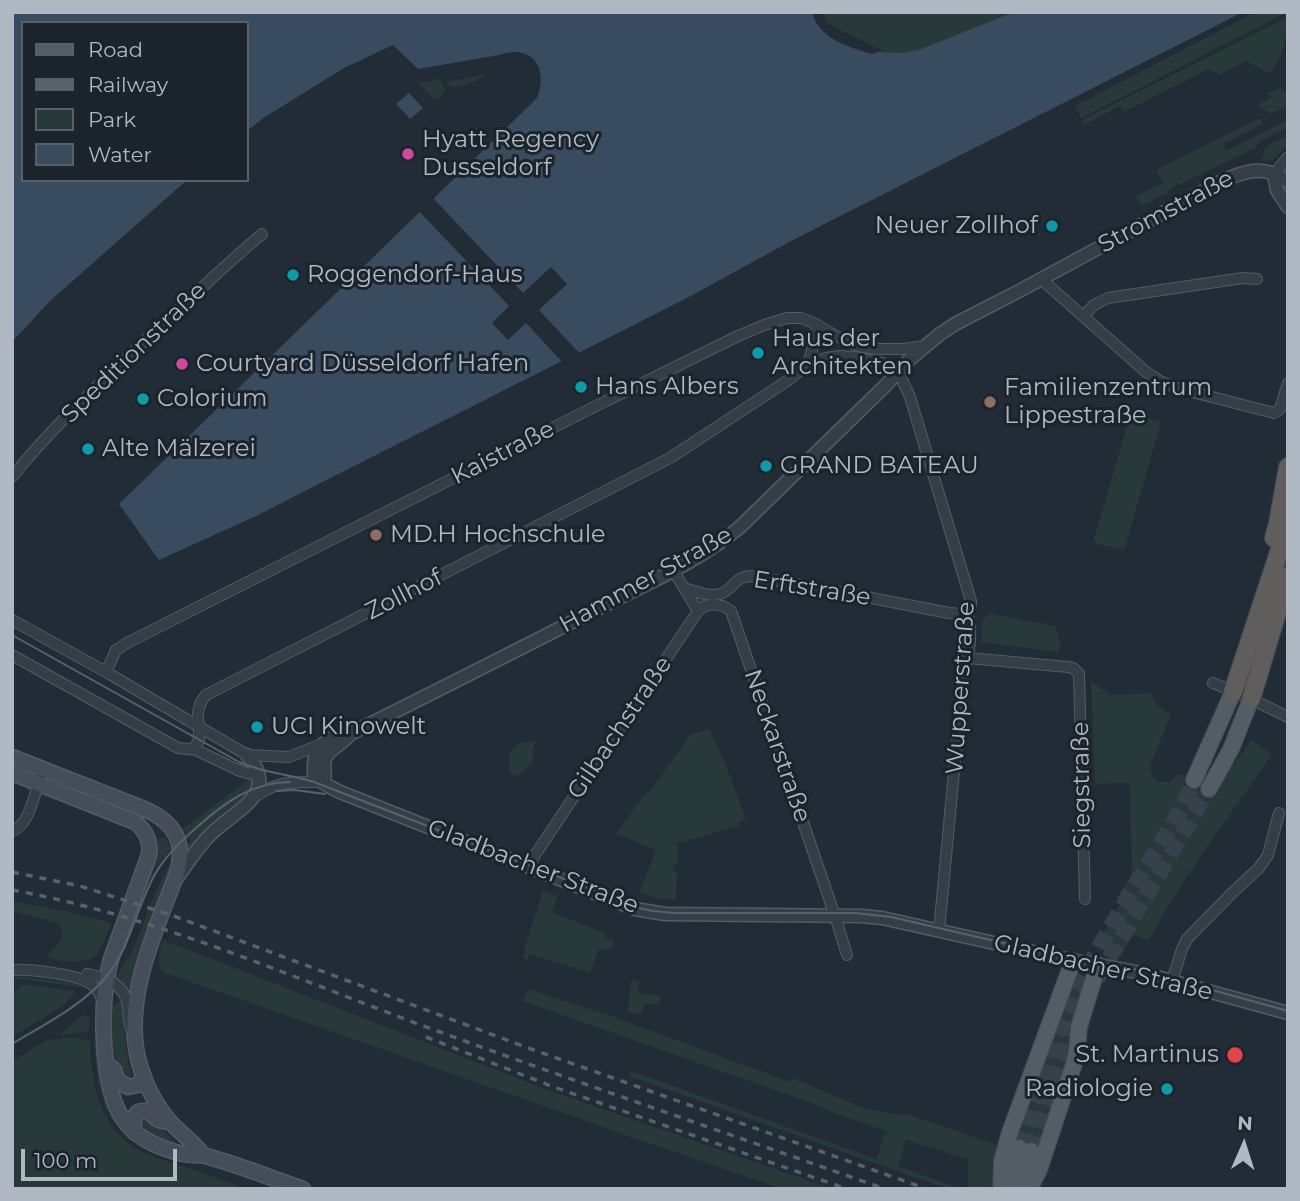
<!DOCTYPE html>
<meta charset="utf-8">
<style>
body{margin:0}
#map{position:relative;width:1300px;height:1201px;overflow:hidden;background:#222c36;font-family:Montserrat,sans-serif}
canvas{display:block}
.frame{position:absolute;inset:0;border:14px solid #b0b9c3;pointer-events:none}
.legend{position:absolute;left:21px;top:21px;width:228px;height:161px;box-sizing:border-box;background:#1b232b;border:2px solid #575f68;margin:0;padding:9px 12px;list-style:none;font-size:21px;color:#b0b9c3}
.legend li{display:flex;align-items:center;gap:14px;height:35px}
.legend b{width:35px;border:2px solid #575f68}
.north{position:absolute;left:1209px;top:1110px;width:70px;height:70px;-webkit-text-stroke:5px #1b232b;paint-order:stroke;rotate:3deg;font-size:19px;font-weight:700;line-height:28px;text-align:center;color:#b0b9c3}
.north::after{content:'';display:block;margin:auto;width:24px;height:32px;background:#b0b9c3;clip-path:polygon(50% 0,100% 100%,50% 72%,0 100%)}
.scale{position:absolute;left:21px;top:1149px;width:156px;height:32px;box-sizing:border-box;border:4px solid #b0b9c3;border-top:0;padding-left:9px;font-size:21px;line-height:24px;white-space:nowrap;color:#b0b9c3;-webkit-text-stroke:5px #1b232b;paint-order:stroke}
</style>
<div id="map">
<canvas width="1300" height="1201"></canvas>
<div class="frame"></div>
<ul class="legend">
<li><b style="height:9px;background:#535d66"></b>Road</li>
<li><b style="height:9px;background:#58626d"></b>Railway</li>
<li><b style="height:19px;background:#273a39"></b>Park</li>
<li><b style="height:19px;background:#394b5e"></b>Water</li>
</ul>
<div class="north">N</div>
<div class="scale">100 m</div>
</div>
<script>
const context = document.querySelector('canvas').getContext('2d');
context.lineJoin = 'round';
function fill(path, color) { context.fillStyle = color; context.fill(path, 'evenodd'); }
function strokePath(path, color, width, dash) { context.strokeStyle = color; context.lineWidth = width; context.lineCap = dash ? 'butt' : 'round'; context.setLineDash(dash || []); context.stroke(path); }
function write(font, color, halo, rows, align = 'center') {
  context.font = font + ' Montserrat,sans-serif'; context.lineWidth = 6; context.setLineDash([]); context.textBaseline = 'middle'; context.strokeStyle = halo; context.fillStyle = color; for (const [text, x, y, turn = 0] of rows) {
    context.save(); context.translate(x, y); context.rotate((+turn || 0) * Math.PI / 180); context.textAlign = isNaN(turn) ? turn : align; if (halo) context.strokeText(text, 0, 0); context.fillText(text, 0, 0); context.restore();
  }
}
fill(new Path2D(`
 M823,12h203l-109,43 -22,2 -67,-33z
 M1256,12h32l-207,106 -6,-12z
 M1288,17c0,17 -6,46 -20,56l-22,-12 -27,14 -11,-6 -84,43 -4,-6 -36,19 -3,-5z
 M488,74c-12,7 -27,16 -40,11l-1,-3z
 M440,79l5,10 -4,7 -7,4 -15,-17z
 M1280,88l8,5v12l-17,9 -14,-9 15,-8 -4,-3z
 M1260,118l3,6 -40,20 3,7 62,-31v7l-30,16 -1,4 -87,42 -2,4 -27,13 -5,-10 27,-13 -7,-13z
 M1288,135v9l-15,16 -11,1 3,-14z
 M1131,413l30,9 -37,129 -31,-9z
 M990,614l66,12 4,18 -2,8 -77,-10 2,-23z
 M1091,681l19,14 41,-2c4,11 9,16 20,21l-21,52 2,10 7,6 12,-1 6,-7 9,2 29,16 10,-17 27,-35 20,14 -89,128 -35,58 -14,-5 -11,16 -27,-6 26,-44 -5,-3 15,-24 -2,-91 -35,1z
 M709,729l16,34 21,56 -8,4 1,3 -61,17 -1,21 -4,-1v7l4,2 -1,27h-14l-23,-6 17,-43 -40,-16 30,-42 6,4 -3,-3 41,-58z
 M532,741h3l-3,13 2,5c-4,7 -11,10 -16,18l-9,-6 1,-19 9,-9z
 M251,778h4l-5,18 -62,54v-6l2,-3 -7,-14 4,-1z
 M165,837l6,12 -16,20 -18,43c3,-24 21,-48 21,-73z
 M168,867l2,2 -1,6 -23,63 -14,51h-6l-11,-11c26,-33 32,-75 53,-111z
 M543,891l15,5 -6,16 54,22 -1,4 9,3 -2,8h-13l-9,24 -60,-19 -3,7c-4,-3 -4,-6 -3,-11z
 M12,901l57,11 42,11c-4,10 -8,23 -14,31 -9,12 -36,6 -49,4l-1,-2c10,-10 24,-20 8,-34l-43,-11z
 M163,940l385,150 285,99h-51l-159,-55 -460,-162c-7,-11 -4,-19 0,-32z
 M12,976l62,7 8,3 -2,1 -68,-9z
 M631,980l8,1 -1,12 22,3 -1,9 -13,-1 -5,10 -13,-2z
 M23,984l51,7v3l-10,11 -52,32v-42z
 M1070,984l16,2 -13,69 -35,98 -27,-6z
 M528,989l86,28 176,65 3,-4 70,30 38,7 5,-1 91,31 -3,35 -4,9h-22v-30l-62,-19 -8,26 63,23h-13l-319,-113 2,-5 245,88 10,-28 -63,-22v-2l-300,-106z
 M121,1001c7,24 2,50 11,74l-2,4c-5,-1 -6,0 -10,-5 -6,-8 -10,-56 -10,-68z
 M83,1015h3l4,3 -2,14 -25,3 -2,-2z
 M77,1037l8,4h5c1,39 9,87 47,108 14,8 30,12 45,17 22,8 44,15 66,23h-227l-9,-4v-124l35,-21z
 M94,1044l3,2 4,37 9,27 -3,2 -9,-29z
 M143,1119l11,2 24,24 -3,1 -32,-16 -3,-5z`), '#273a39');
fill(new Path2D(`
 M12,12h800c7,27 36,35 60,42l6,-2 24,1 17,-3 95,-38h229l-452,229 -104,57 -323,163 -108,55 -97,44 -40,-56 418,-406c12,-30 -5,-55 -38,-43l-81,14 -25,-24 -49,23 -79,49 -18,14v-108h-224v157h164l-137,121 -38,41z
 M409,93l14,15 -13,11 -14,-15z`), '#394b5e');
fill(new Path2D(`
 M431,196l92,97 28,-26 16,17 -28,26 42,45 -17,9 -38,-41 -18,17 -16,-17 17,-17 -92,-97z`), '#222c36');
strokePath(new Path2D(`
 M1097,979l112,-190
 M1019,1148c13,-50 31,-104 54,-151 32,-66 73,-128 110,-191l11,-26
 M1031,1151l27,-84 21,-52`), '#37414b', 16, [16, 8]);
const minor = new Path2D(`
 M1274,174l14,-17
 M1041,279l104,92 15,10 17,7 97,25 6,-4 8,-26
 M1083,316l11,-11 14,-7 135,-20 14,1
 M808,364l18,-6 14,-2 16,1 26,6 16,8 12,26 61,204v5l-4,6c7,20 2,44 -4,64l-24,255
 M12,477c37,-46 80,-86 123,-127 42,-39 83,-79 127,-116
 M673,570l25,41
 M684,588c11,3 24,9 36,6 13,-4 14,-17 30,-18l80,14 119,23 11,1 7,-2
 M12,620l94,52 141,83 42,2 33,-13
 M12,655l166,93 18,2 44,21 18,5
 M968,658l100,9 5,1 6,6 6,225
 M106,672l10,-22 11,-7 467,-236 142,-70 28,-12 23,-7h14l15,6 18,11 24,11 19,3h27l20,-3
 M1213,683l38,16 37,18
 M193,749l6,-8c1,-18 -6,-31 7,-46l464,-237 117,-77 21,-17 8,-27v-13
 M255,797c22,-17 41,-15 68,-15
 M12,831c17,-5 22,-36 28,-52
 M529,867l4,-9 22,-33 143,-214c9,-9 23,-8 33,0l104,305 12,39
 M12,970c18,-1 65,4 79,14 7,5 10,12 13,19
 M87,974c20,4 37,9 41,32 1,11 0,16 5,27
 M1172,981l10,-32 5,-10 46,-47 26,-24 9,-13 11,-42`);
const tertiary = new Path2D(`
 M1274,174l3,16 11,17
 M1288,181c-25,-17 -44,-10 -68,1l-199,108 -66,34 -15,10 -30,25 -24,26 -146,142c-39,33 -88,54 -133,77 -85,44 -171,87 -257,130 -18,-1 -35,12 -36,30 0,4 -1,9 1,12 4,5 19,13 25,16l295,117 30,5 196,2 21,2 179,40 81,15 146,40
 M324,782c2,-8 -1,-16 1,-23 5,-12 19,-15 25,-25
 M176,879c11,-15 21,-31 34,-44 23,-24 72,-41 37,-80`);
const secondary = new Path2D(`
 M12,757l137,54c16,8 30,20 31,40 1,19 -10,39 -16,56 -17,45 -35,93 -28,141 4,27 18,57 37,77 10,10 22,18 30,30
 M12,773l123,49c11,9 16,19 14,33l-38,104c-8,31 -9,64 -6,96 6,55 17,83 74,98 9,3 18,1 27,3 33,9 65,22 97,33
 M110,1067l4,3 3,10 11,7 10,-2 6,-9
 M134,1132c-1,-9 -1,-25 13,-20 8,2 3,3 10,7 1,1 11,3 12,3`);
const primary = new Path2D(`
 M1194,780l39,-88
 M1209,789l22,-40 20,-50
 M1001,1189l1,-28 8,-29 63,-171
 M1007,1189l12,-41
 M1022,1189l9,-38
 M1029,1189l10,-19 35,-106 3,-12 2,-25 19,-62`);
const trunk = new Path2D(`
 M1274,538l4,-15 10,-56
 M1233,692l55,-167
 M1251,699l37,-123`);
strokePath(minor, '#535c64', 12);
strokePath(tertiary, '#535c64', 15);
strokePath(secondary, '#535c64', 17);
strokePath(primary, '#3f4750', 18);
strokePath(trunk, '#404951', 20);
strokePath(minor, '#353e46', 10);
strokePath(tertiary, '#353e46', 12);
strokePath(secondary, '#444d59', 14);
strokePath(primary, '#535d66', 16);
strokePath(trunk, '#605e5c', 18);
strokePath(new Path2D(`
 M12,635l227,127c24,11 50,12 75,20l325,126 14,3 21,2h181l36,4 169,39 84,15 144,40
 M277,791l17,-1 31,4
 M12,1044c33,-20 70,-38 95,-68 22,-28 28,-61 43,-92 10,-23 28,-40 47,-57 27,-24 55,-45 93,-45`), '#58626d', 2);
strokePath(new Path2D(`
 M12,872l68,14 91,29 360,134 396,140
 M12,890c138,25 268,82 398,131 157,58 317,112 475,168
 M426,1037l125,49 296,103`), '#58626d', 3.5, [7, 7]);
for (const [x, y, r, color] of [
 [408,154,7,"#d1479c"],
 [1052,226,7,"#0f9aa8"],
 [293,275,7,"#0f9aa8"],
 [758,353,7,"#0f9aa8"],
 [182,364,7,"#d1479c"],
 [581,387,7,"#0f9aa8"],
 [143,399,7,"#0f9aa8"],
 [990,402,7,"#8d6e63"],
 [88,449,7,"#0f9aa8"],
 [766,466,7,"#0f9aa8"],
 [376,535,7,"#8d6e63"],
 [257,727,7,"#0f9aa8"],
 [1235,1055,9,"#e0444e"],
 [1167,1089,7,"#0f9aa8"]
]) { const dot = new Path2D(); dot.arc(x, y, r, 0, 2 * Math.PI); context.fillStyle = color; context.fill(dot); strokePath(dot, '#1b232b', 2.5); }
write('24px', '#b0b9c3', '#1b232b', [
 ["Hyatt Regency",422,140],
 ["Dusseldorf",422,168],
 ["Neuer Zollhof",1038,226,"right"],
 ["Roggendorf-Haus",307,275],
 ["Haus der",772,339],
 ["Architekten",772,367],
 ["Courtyard Düsseldorf Hafen",196,364],
 ["Hans Albers",595,387],
 ["Familienzentrum",1004,388],
 ["Lippestraße",1004,416],
 ["Colorium",157,399],
 ["Alte Mälzerei",102,449],
 ["GRAND BATEAU",780,466],
 ["MD.H Hochschule",390,535],
 ["UCI Kinowelt",271,727],
 ["St. Martinus",1219,1055,"right"],
 ["Radiologie",1153,1089,"right"]
], 'left');
write('24px', '#b0b9c3', '#1b232b', [
 ["Stromstraße",1166,212,-28],
 ["Speditionstraße",134,353,-44],
 ["Kaistraße",503,453,-27],
 ["Hammer Straße",646,580,-29],
 ["Erftstraße",812,589,9],
 ["Zollhof",404,595,-27],
 ["Wupperstraße",961,688,-86],
 ["Gilbachstraße",620,728,-56],
 ["Neckarstraße",777,746,71],
 ["Siegstraße",1082,785,-91],
 ["Gladbacher Straße",533,867,21],
 ["Gladbacher Straße",1103,968,13]
]);
</script>
